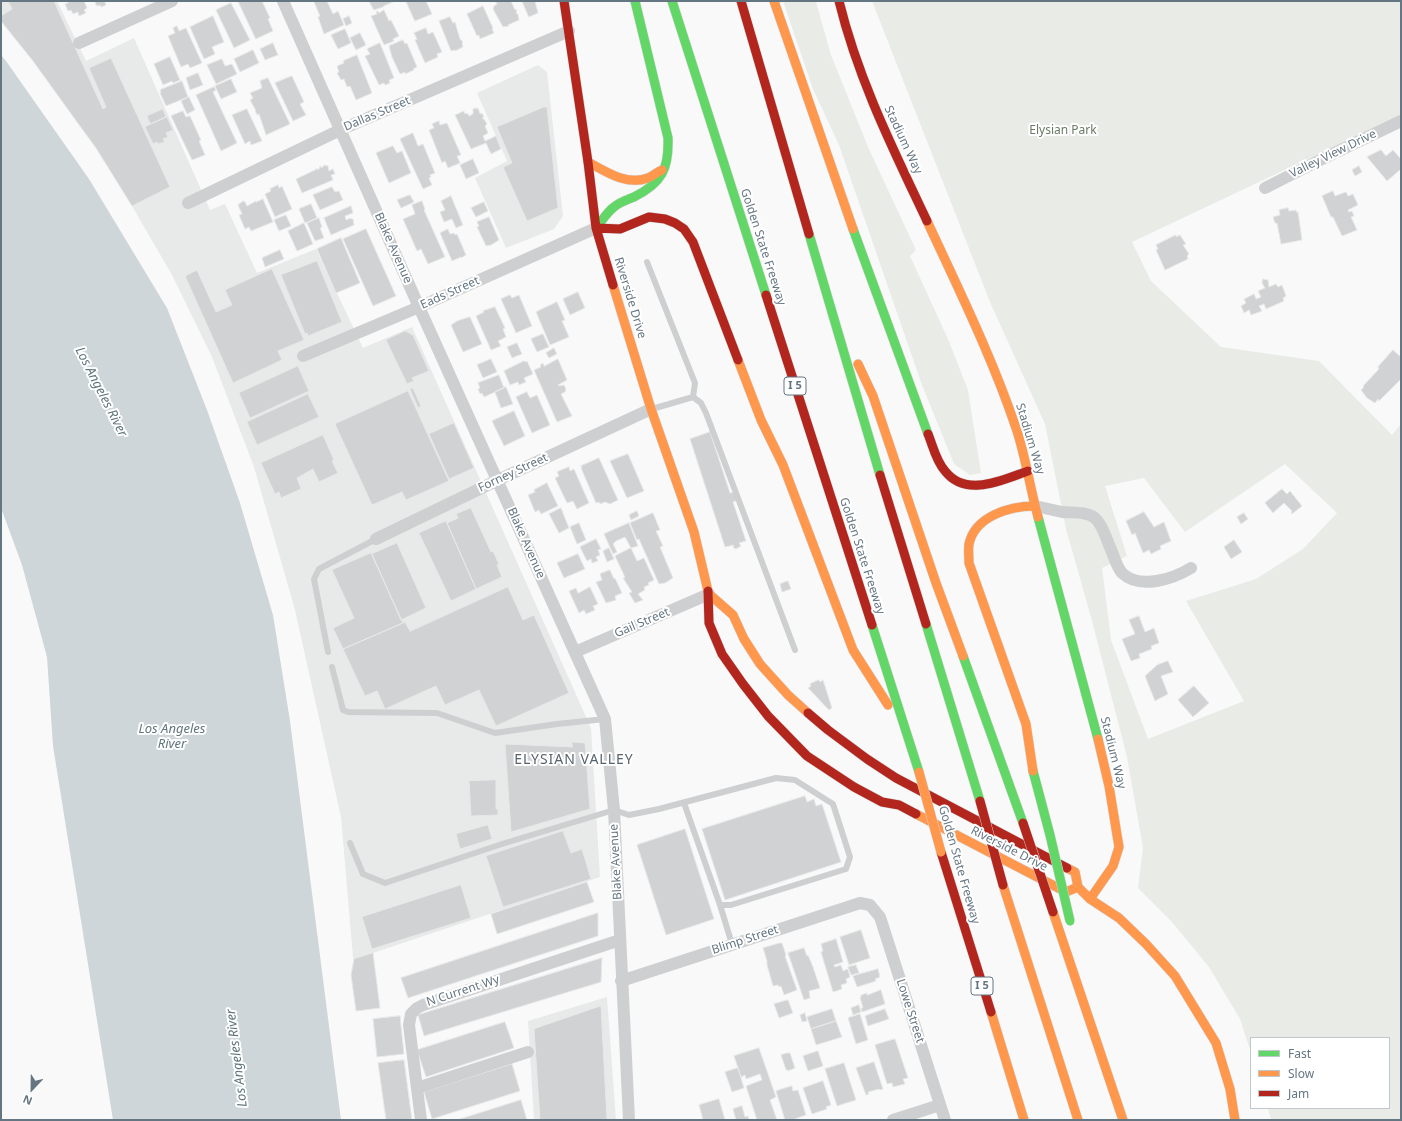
<!DOCTYPE html>
<style>
body{margin:0}
#map{position:relative;width:1402px;height:1121px;overflow:hidden;background:#f9f9f9;font-family:"Noto Sans",sans-serif}
canvas{display:block}
.frame{position:absolute;inset:0;border:2px solid #657683;pointer-events:none}
.legend{position:absolute;left:1250px;top:1037px;width:140px;height:72px;box-sizing:border-box;background:#fff;border:1px solid #c1c8cd;margin:0;padding:5px 7px;list-style:none;font-size:12px;color:#657683}
.legend li{display:flex;align-items:center;gap:8px;height:20px}
.legend b{width:20px;border:1px solid #c1c8cd}
.north{position:absolute;left:12px;top:1069px;width:40px;height:40px;-webkit-text-stroke:3px #fff;paint-order:stroke;rotate:202deg;font-size:11px;font-weight:700;line-height:16px;text-align:center;color:#657683}
.north::after{content:'';display:block;margin:auto;width:14px;height:18px;background:#657683;clip-path:polygon(50% 0,100% 100%,50% 72%,0 100%)}
</style>
<div id="map">
<canvas width="1402" height="1121"></canvas>
<div class="frame"></div>
<ul class="legend">
<li><b style="height:5px;background:#63d668"></b>Fast</li>
<li><b style="height:5px;background:#ff974d"></b>Slow</li>
<li><b style="height:5px;background:#b3261e"></b>Jam</li>
</ul>
<div class="north">N</div>
</div>
<script>
const context = document.querySelector('canvas').getContext('2d');
context.lineJoin = 'round';
function fill(path, color) { context.fillStyle = color; context.fill(path, 'evenodd'); }
function strokePath(path, color, width, dash) { context.strokeStyle = color; context.lineWidth = width; context.lineCap = dash ? 'butt' : 'round'; context.setLineDash(dash || []); context.stroke(path); }
function write(font, color, halo, rows, align = 'center') {
  context.font = font + ' "Noto Sans",sans-serif'; context.lineWidth = 4; context.setLineDash([]); context.textBaseline = 'middle'; context.strokeStyle = halo; context.fillStyle = color; for (const [text, x, y, turn = 0] of rows) {
    context.save(); context.translate(x, y); context.rotate((+turn || 0) * Math.PI / 180); context.textAlign = isNaN(turn) ? turn : align; if (halo) context.strokeText(text, 0, 0); context.fillText(text, 0, 0); context.restore();
  }
}
fill(new Path2D(`
 M1,1h56l29,60 48,-23 76,172 15,-6 32,69 59,-24 47,99 49,-21 179,401 9,149 -227,76 7,55 -20,3 -7,-54 -12,-140 -46,-207 -41,-143 -42,-110 -40,-82 -40,-69 -36,-58 -63,-87 -32,-40z
 M538,65l9,7 16,144 -9,13 -48,19 -31,-70 32,-17 -30,-68z
 M607,997l9,123h-82l-6,-99z`), '#e8e9e9');
fill(new Path2D(`
 M783,1h35l-2,1 15,53 37,92 48,103 -6,6 38,83 20,51 13,83 -11,2 -16,-11 -32,-79 -83,-240 -26,-56z
 M872,1h529v114l-269,127 19,39 70,66 98,14 73,74 9,-11v696h-130l-3,-12h121v-70h-138v15l-11,-34 -31,-52 -37,-45 -34,-34 5,-40 -16,-91 -36,-140 -25,-88 -21,-105 -55,-122zM1285,464l52,49 -34,36 -47,30 -70,22 58,100 -96,38 -37,-99 -9,-72 25,-12 -22,-70 39,-8 41,54z`), '#e8ebe6');
fill(new Path2D(`
 M1,55l5,6 83,118 78,129 40,102 33,93 33,112 17,106 51,399h-228l-60,-374 -6,-89 -25,-92 -21,-57z`), '#ced6d9');
const building = new Path2D(`
 M8,1h46l49,108 3,-2 -17,-39 22,-10 59,129 -38,19 -36,-58 -19,-26 -44,-61 -32,-40v-5l11,-7z
 M67,1h17l3,7 -3,2 2,3 -7,3 -1,-4 -5,2 -2,-4 -3,1 -3,-7 3,-1z
 M95,1h13l-3,1 1,3 -5,2 -1,-2 -3,1z
 M238,1h24l8,17 -2,1 5,12 -17,8z
 M316,1h11l6,13 5,-3 6,14 -20,9 -6,-17 2,-1 -6,-14z
 M369,1h26l-11,5 -1,1 -9,3z
 M406,1h20l6,13 -17,7z
 M495,1h19h-3l4,9 1,-1 1,3h-1l1,2h1l1,6 -11,5 1,1 -6,1 -10,-18 1,-3 3,-2z
 M522,1h13l3,12 -9,4z
 M231,3l19,37 -16,8 -18,-38z
 M483,6l10,22 -1,1 2,4 -14,6 -1,-4 -2,1 -10,-22z
 M384,10l5,11 2,-1 8,16 -6,3 1,2 -10,4 -13,-29 6,-2 -1,-2 2,-1 1,2z
 M213,16l11,26 -12,5 3,7 -11,5 -14,-32z
 M349,16l3,7 -6,3 -3,-7z
 M450,17l3,6 2,-1 5,17 3,3 -1,1 1,4 -8,4v-1l-4,1 -12,-30z
 M177,26l2,5 7,-3 16,35 -12,5 -2,-4 -7,3 -13,-31 7,-3 -2,-5z
 M426,28l2,6 5,-2 9,20 -5,2 1,3 -13,6 -10,-23 2,-1 -3,-6z
 M345,29l6,14 -13,6 -7,-14z
 M360,33l6,12 -10,5 -6,-12z
 M403,40l2,4 2,-1 10,24 -4,2 1,1 -9,4v-2l-5,2 -8,-17 -3,-11z
 M273,43l5,12 -13,5 -5,-11z
 M380,43l14,35 -5,2 1,3 -5,2 -1,-2 -5,2 -14,-29 5,-2 -3,-5z
 M253,50l6,13 -19,9 -6,-13z
 M357,55l15,38 -16,7 -6,-14 -3,1 -3,-8 -3,1 -4,-7 2,-1 -2,-6 7,-3 -1,-2z
 M170,57l10,23 -7,3 -1,-2 -9,4 -9,-21z
 M222,59l3,7 7,-2 5,10 -21,10 -9,-19z
 M198,73l5,12 -13,5 -4,-12z
 M292,76l12,26 -4,2 6,11 -13,6 -18,-38z
 M268,78l22,46 -24,11 -7,-21 -2,1 -2,-5h1l-1,-1 -5,-9 3,-2 -3,-5 12,-5 -2,-7z
 M231,79l6,13 -16,7 -6,-13z
 M182,81l6,16 -22,9 -6,-13h1l-1,-3z
 M214,87l2,3 -3,2 24,51 -16,8 -25,-56z
 M189,97l6,13 -8,4 -6,-13z
 M544,107h3l11,101 -31,13 -24,-54 9,-4 -15,-36z
 M476,108v1l2,-1 2,6 2,-1 2,4 -2,1 1,1h1l3,5 -2,2 3,7 -5,3 2,5 11,-5 5,13 -10,5 -5,-11 -15,6 -16,-34 9,-4 1,3 2,-1 2,3 4,-2v-5z
 M163,109l3,8 -16,7 -3,-8z
 M247,109l15,32 -11,4 -1,-4 -5,3 -13,-29z
 M183,111l3,6 4,-1 11,24 -2,1 6,14 -13,5 -21,-44z
 M167,117l6,13 -7,3 2,4 -5,2 2,3 -7,2 -1,-2 -4,2 -8,-17z
 M439,121l1,4 7,-2 14,32 -4,1 3,7 -12,5 -3,-7 -3,2 -13,-33 5,-2 -2,-4z
 M413,133l5,13 5,-2 12,29 -5,2 1,2 -2,1 3,7 -9,4 -23,-50z
 M393,146l4,7 5,-2 9,22 -22,10 -13,-30z
 M1381,150l5,6 7,-6 8,9v10l-14,12 -20,-24z
 M473,159l6,14 -13,6 -6,-14z
 M324,165l4,1 1,5 4,-2 2,5 -4,1 2,5 -31,13 -6,-14 19,-9 2,-2v2l3,-2 -1,-1 2,-1v2l3,-2z
 M1359,166l3,6 -7,4 -3,-6z
 M278,185l1,3 3,-2 10,23 -17,8 -10,-23 6,-3 -1,-2z
 M332,187l3,5 4,-1 4,9 -23,10 -7,-15z
 M1333,191l2,5 11,-4 2,4 5,-2 5,11 -10,5 1,2 3,-1 2,5 -3,1 6,13 -15,6 -9,-19h-2l-9,-21z
 M410,195l4,7 -13,6 -4,-8z
 M451,196l12,29 -7,3 -4,-9 -8,3 -4,-10 5,-2 -4,-9z
 M263,199l10,23 -22,9 -2,-4 -4,2 -6,-14 3,-1 -4,-9 5,-4 2,1 2,4 9,-5v1z
 M422,201l3,8 -1,1 21,47 -17,7 -7,-15 -4,2 -14,-32 12,-5 -3,-9z
 M484,202l4,9 -12,6 -5,-9z
 M311,204l6,14 -12,5 -6,-14z
 M351,206l2,7 -8,3 1,4 5,-2v1h2l1,6 -23,10 -7,-17z
 M1288,208l1,3 7,-1v2h2l4,28 -21,4 -4,-21h-2l-2,-6 7,-2 -1,-5z
 M286,215l5,11 -12,5 -5,-11z
 M489,217l10,23 -8,5 -5,1 -9,-19 2,-1 -2,-4z
 M319,218l3,9 -2,1 4,10 -9,3 -8,-18z
 M304,223l9,21 -16,7 -9,-20z
 M366,229l30,67 -23,10 -30,-67z
 M448,229l2,5 4,-1 1,2 2,-1 9,21 -5,3v-1l-9,4 -12,-28z
 M1176,235v2l4,-2 6,9 -3,1 6,9 -2,2 1,3 -23,11 -9,-20 2,-1 -2,-4z
 M341,238l19,45 -24,10 -19,-44z
 M280,250l4,9 -19,8 -3,-9z
 M317,261l25,61 -34,14 -1,-3 -2,1 -24,-59z
 M272,269l32,71 -26,11 4,9 -49,23 -48,-107 12,-6 19,42 16,-7 -7,-15z
 M1263,279l5,1 1,7 7,-3 2,3 4,-2 4,11 -3,2 1,3 -18,8 -2,-5 -5,2 3,5 -11,4 -2,-5 -5,3 -3,-7 5,-3 -2,-4 10,-5 2,5 5,-2 -3,-6 7,-3 -3,-5z
 M578,292l7,16 -15,7 -7,-16z
 M510,295l2,3 7,-3 13,31 -16,7 -15,-34z
 M557,302l8,18 -3,1 7,16 -19,8 -14,-33z
 M495,307l10,21 -2,1 3,8 -8,4 3,5 -10,4 -15,-34 8,-4 -1,-1z
 M470,317l12,27 -19,8 -12,-27 6,-4z
 M405,331l8,4 16,36 -17,7 2,3 -7,3 -21,-44z
 M543,334l6,13 -12,5 -6,-13z
 M517,343l5,11 -10,4 -5,-11z
 M554,348l3,6 -8,4 -3,-5z
 M1393,350l8,7v22l-22,22 -1,-2 -3,4 -8,-5 -6,-8 3,-3 -1,-1 16,-17 -1,-2z
 M491,359l6,13 -14,6 -6,-13z
 M558,359l9,21 -9,5 1,1 5,-1 2,4 -1,3 -4,2 11,22 -15,6 -23,-52 7,-3 -1,-2 3,-2 1,3z
 M524,361l1,1 2,-1 6,13 -9,4 2,4 -7,3 -1,-3 -8,3 -6,-14z
 M298,366l11,25 -59,27 -11,-25z
 M499,375l5,13 -20,9 -2,-4 -2,1 -2,-5 2,-1 -2,-5z
 M506,387l7,17 -12,4 -6,-16z
 M413,388l8,18 -3,2 -8,-19z
 M408,391l41,90 -43,19 -4,-8 -30,13 -37,-81z
 M527,392l3,6 7,-3 13,30 -18,8 -16,-36z
 M308,394l11,23 -62,28 -10,-23z
 M514,411l11,25 -21,10 -12,-25z
 M454,423l20,45 -25,11 -20,-45z
 M710,432l20,61 5,-1 3,8 -5,2 13,39 -7,2 2,3 -5,3 -2,-1 -1,-2 1,-1 -9,2 -35,-108z
 M323,435l11,25 -2,1 6,12 -19,9 -6,-13 -16,9 4,11 -20,9 -2,-6 -4,2 -14,-31z
 M628,454l16,37 -17,7 -17,-37z
 M599,458l19,42 -8,4 -5,-2 -5,2 -1,-2 -3,1 -15,-35h1l-1,-2z
 M569,467l1,4 4,-2 15,34 -12,6 -4,-8 -6,2 -12,-25 4,-2 -2,-4z
 M547,483l11,23 -17,8 -2,-4 -4,2 -7,-17 7,-3 -1,-2z
 M1282,489l5,5 3,-3 12,15 -10,8 -1,-2 1,-1 -8,-8 -11,10 -8,-10z
 M471,508l20,44 2,-1 6,13 -2,1 5,12 -26,12 -29,-66 11,-5 -2,-4z
 M561,508l8,20 -10,5 -10,-19z
 M637,511l2,5 -8,4 -2,-5z
 M1144,512l10,15 10,-5 7,19 -11,5 1,3 -10,5 -2,-4 -6,3 -8,-20 -3,2 -6,-14z
 M653,513l7,17 -4,1 7,15 -3,1 13,31 -8,5 -6,1 -20,-45 -2,1 -7,-17z
 M1244,513l4,6 -7,5 -4,-7z
 M446,521l30,68 -25,12 -32,-68z
 M579,523l7,17 -9,4 -7,-17z
 M629,523l9,23 -7,2 -6,-11 -9,4 -3,3 4,8 -4,2 -9,-20z
 M596,539l5,10 -3,1 2,5 -4,2 2,4 -6,2 -1,-4 -4,2 -7,-14z
 M1234,540l8,12 -11,7 -7,-12z
 M397,543l29,65 -25,12 -29,-66z
 M609,548l5,11 -7,3 -4,-11z
 M631,548l6,13 7,-3 10,22 -6,3 1,2 -5,2 1,3 -7,4 5,6 -8,3 -6,-10 3,-1 -9,-14h2l-2,-5 -8,-17z
 M371,553l32,70 -60,26 -10,-21 21,-10 -22,-48z
 M578,554l7,15 -21,9 -7,-15z
 M610,570l4,9 1,-1 7,15 -7,3 1,4 -10,3 -10,-21 6,-2 -2,-6z
 M788,581l3,8 -9,3 -2,-8z
 M508,587l15,33 11,-5 35,78 -73,33 -17,-36 -34,15 -9,-19 -51,23 -8,-18 -12,5 -22,-47 62,-27 5,9z
 M590,587l8,17 -5,2 2,4 -9,4 -2,-4 -5,3 -10,-22 7,-3 2,5z
 M1139,616l6,16 9,-4 5,15 -8,3 1,3 -13,5 1,4 -9,3 -9,-22 13,-5 -6,-14z
 M1168,661l5,11 -12,4 7,18 -13,7 -10,-25 12,-11z
 M819,680l1,2 3,-2 9,28 -3,2 -21,-22 3,-2 -1,-2z
 M1194,686l15,17 -16,14 -15,-17z
 M572,742l13,1 5,66 -79,23 -6,-88 67,3z
 M496,780v29h2v6l-27,1 -2,-35z
 M805,796l2,6 7,-3 2,7 6,-2 19,58 -116,38 -23,-71z
 M488,825l4,14 -32,10 -4,-15z
 M685,829l29,90 -48,16 -29,-90z
 M563,831l8,22 11,-4 9,30 -88,28 -17,-51z
 M587,882l7,20 -97,32 -6,-20z
 M461,885l10,33 -99,31 -10,-32z
 M598,913v23l-190,62 -7,-20z
 M861,930l9,28 -21,7 -9,-28z
 M836,939l7,23 -9,3 1,2 6,-2 2,6 5,-2 2,8 -4,2 1,4 -6,2 1,4 -9,3 -12,-40 2,-1 -2,-7z
 M780,943h2l4,12 -1,1 12,34 -13,5 -3,-9 -2,1 -1,-2 -5,1 -6,-21v-4l-4,-13z
 M804,948l3,8 1,-1 5,12 7,21 -11,3 1,7 -6,2 -16,-47z
 M373,953l7,55 -24,3 -5,-36 3,-16z
 M602,958l-1,24 -177,54 -6,-21z
 M856,965l3,8 -8,2 -3,-8z
 M878,969l2,8 -5,2 1,2 -3,1 -16,5 -4,-11z
 M881,990l4,14 -23,8 -1,-4h2l-3,-11h1v-2l6,-2v2z
 M788,1000l5,13 -14,5 -5,-14z
 M859,1005l2,7 -8,3 -2,-7z
 M601,1006l6,114h-67l-6,-91z
 M832,1009l4,12 -25,8 -4,-12z
 M885,1009l4,10 -21,7 -3,-10z
 M805,1013l2,8 -5,1 -2,-7z
 M860,1014l8,26 -12,4 -8,-26z
 M400,1016l4,38 -27,3 -4,-38z
 M836,1021l6,16 -26,8 -5,-16z
 M505,1022l9,26 -88,29 -9,-27z
 M895,1039l13,39 -5,1 2,5 -12,3 -1,-4 -5,1 -12,-39z
 M759,1048l17,49 -6,3 7,20h-20l-11,-34 16,-6 -2,-6 -14,5 -1,-4 -4,2 -7,-21z
 M818,1051l5,15 -15,5 -5,-15z
 M787,1053h3l5,15 -7,3v-1h-2l-5,-15z
 M404,1060l8,60h-26l-8,-57z
 M874,1062l9,27 -3,1 -1,-1 -11,3 1,2 -3,1 -10,-27z
 M844,1063l12,37 -19,6 -12,-37z
 M512,1064l8,27 -88,28 -8,-27z
 M738,1068l6,20 -12,4 -7,-20z
 M823,1081l8,24 -5,2 1,2 -15,5 -9,-26z
 M792,1086l1,5 5,-1 8,25 -14,5h-7l-9,-29z
 M719,1099l6,21h-22l-4,-15z
 M521,1100l6,20h-70z
 M742,1106l3,11 3,-1 1,4h-14h1l-3,-11z`);
fill(building, '#d0d2d3');
strokePath(building, '#e8e8e8', 1);
const fast = new Path2D(`
 M672,1l94,294
 M596,228c6,-7 11,-16 18,-21 6,-5 13,-7 20,-10 28,-14 35,-28 34,-59l-33,-137
 M853,229l75,205
 M809,234l71,241
 M1038,517l60,222
 M926,624l54,177
 M872,625l47,147
 M963,656l60,167
 M1033,771l17,64`);
const slow = new Path2D(`
 M774,1l79,228
 M588,162c18,10 39,24 60,16 5,-2 9,-6 14,-8
 M927,221c32,69 66,138 90,210 9,28 13,57 21,86
 M613,285l38,124 43,123 14,59
 M738,360l23,60 22,45 70,185 35,55
 M858,364l15,32 63,187 27,73
 M709,594l24,21 11,24 16,25 28,31 20,18
 M1033,771l-7,-47 -57,-161c0,-6 -1,-13 0,-19 6,-28 41,-38 66,-38
 M916,814l150,78 12,-5
 M1067,868l8,4 3,15 12,12 29,19 27,26 29,32 41,67 14,46 5,31
 M1003,885l75,235
 M1090,899l23,-33 6,-19 -10,-61 -11,-47
 M1053,912l70,208
 M991,1012l33,108`);
const jam = new Path2D(`
 M564,1l24,161 8,66 17,57
 M741,1l68,233
 M839,1c19,78 54,148 88,220
 M596,228l24,1 29,-12 16,2 10,4 9,6 9,13 45,118
 M766,295l106,330
 M928,434c5,12 8,27 17,37 21,27 57,9 83,0
 M880,475l46,149
 M708,591l1,32 13,31 21,30 25,32 39,40 47,31 28,15 17,3 17,9
 M808,713l20,17 39,29 29,19 171,90
 M941,852l50,160`);
strokePath(fast, '#d5d6d7', 10);
strokePath(slow, '#d5d6d7', 10);
strokePath(jam, '#d5d6d7', 10);
strokePath(new Path2D(`
 M647,262l48,121 -2,14 -41,12
 M693,397l8,6 5,10 89,237
 M328,652l-14,-73 5,-10 57,-30
 M332,667l11,43 5,2 89,1 58,20 62,-9 48,-5
 M350,843l13,31 22,9 117,-39 112,-34 15,5 30,-6 117,-31 19,2 38,24 17,53 -4,12 -115,36h-11l-36,-102
 M720,905l12,39`), '#cecfd0', 6);
strokePath(new Path2D(`
 M283,1l136,306 186,412 9,91 15,310
 M79,43l93,-42
 M1265,188l59,-30 77,-37
 M188,203l152,-73 229,-99
 M303,356l116,-49 177,-79
 M1035,506c9,2 18,4 27,6 11,1 24,-1 33,6 7,6 11,19 14,27 4,8 7,21 13,28 18,17 51,6 69,-5
 M376,539l122,-59 153,-71
 M575,652l134,-58
 M621,981l239,-78 10,2 10,12 65,203
 M417,1088l111,-36
 M421,1120l-12,-95 2,-11 6,-6 6,-3 197,-65
 M893,1120l47,-15`), '#cecfd0', 12);
strokePath(fast, '#63d668', 9);
strokePath(slow, '#ff974d', 9);
strokePath(jam, '#b3261e', 9);
const fastBridge = new Path2D(`
 M1050,835l20,86`);
const slowBridge = new Path2D(`
 M919,772l22,80`);
const jamBridge = new Path2D(`
 M980,801l23,84
 M1023,823l30,89`);
strokePath(fastBridge, '#d5d6d6', 10, []);
strokePath(slowBridge, '#d5d6d6', 10, []);
strokePath(jamBridge, '#d5d6d6', 10, []);
strokePath(fastBridge, '#63d668', 9);
strokePath(slowBridge, '#ff974d', 9);
strokePath(jamBridge, '#b3261e', 9);
for (const [x, y, w] of [
 [795,386,22],
 [982,986,22]
]) { const box = new Path2D(); box.roundRect(x - w / 2, y - 9, w, 18, 3); context.fillStyle = '#fff'; context.fill(box); strokePath(box, '#657683', 1); }
write('bold 11px', '#657683', null, [
 ["I 5",795,386],
 ["I 5",982,986]
]);
write('12px', '#657683', '#fff', [
 ["Dallas Street",377,114,-23],
 ["Stadium Way",903,140,65],
 ["Valley View Drive",1333,154,-26],
 ["Golden State Freeway",763,247,72],
 ["Blake Avenue",393,248,66],
 ["Eads Street",450,293,-24],
 ["Riverside Drive",630,298,73],
 ["Stadium Way",1030,439,73],
 ["Forney Street",513,473,-25],
 ["Blake Avenue",526,543,66],
 ["Golden State Freeway",862,556,72],
 ["Gail Street",642,623,-23],
 ["Stadium Way",1113,753,76],
 ["Riverside Drive",1009,849,27],
 ["Blake Avenue",616,862,-93],
 ["Golden State Freeway",959,865,74],
 ["Blimp Street",745,940,-18],
 ["N Current Wy",463,991,-18],
 ["Lowe Street",910,1011,72]
]);
write('12px', '#687a64', '#fff', [
 ["Elysian Park",1063,131]
]);
write('italic 13px', '#60757c', '#fff', [
 ["Los Angeles River",101,392,63],
 ["Los Angeles",172,729],
 ["River",172,744],
 ["Los Angeles River",237,1058,-97]
]);
context.letterSpacing = '1px';
write('14px', '#57646e', '#fff', [
 ["ELYSIAN VALLEY",574,760]
]);
context.letterSpacing = '0px';
</script>
